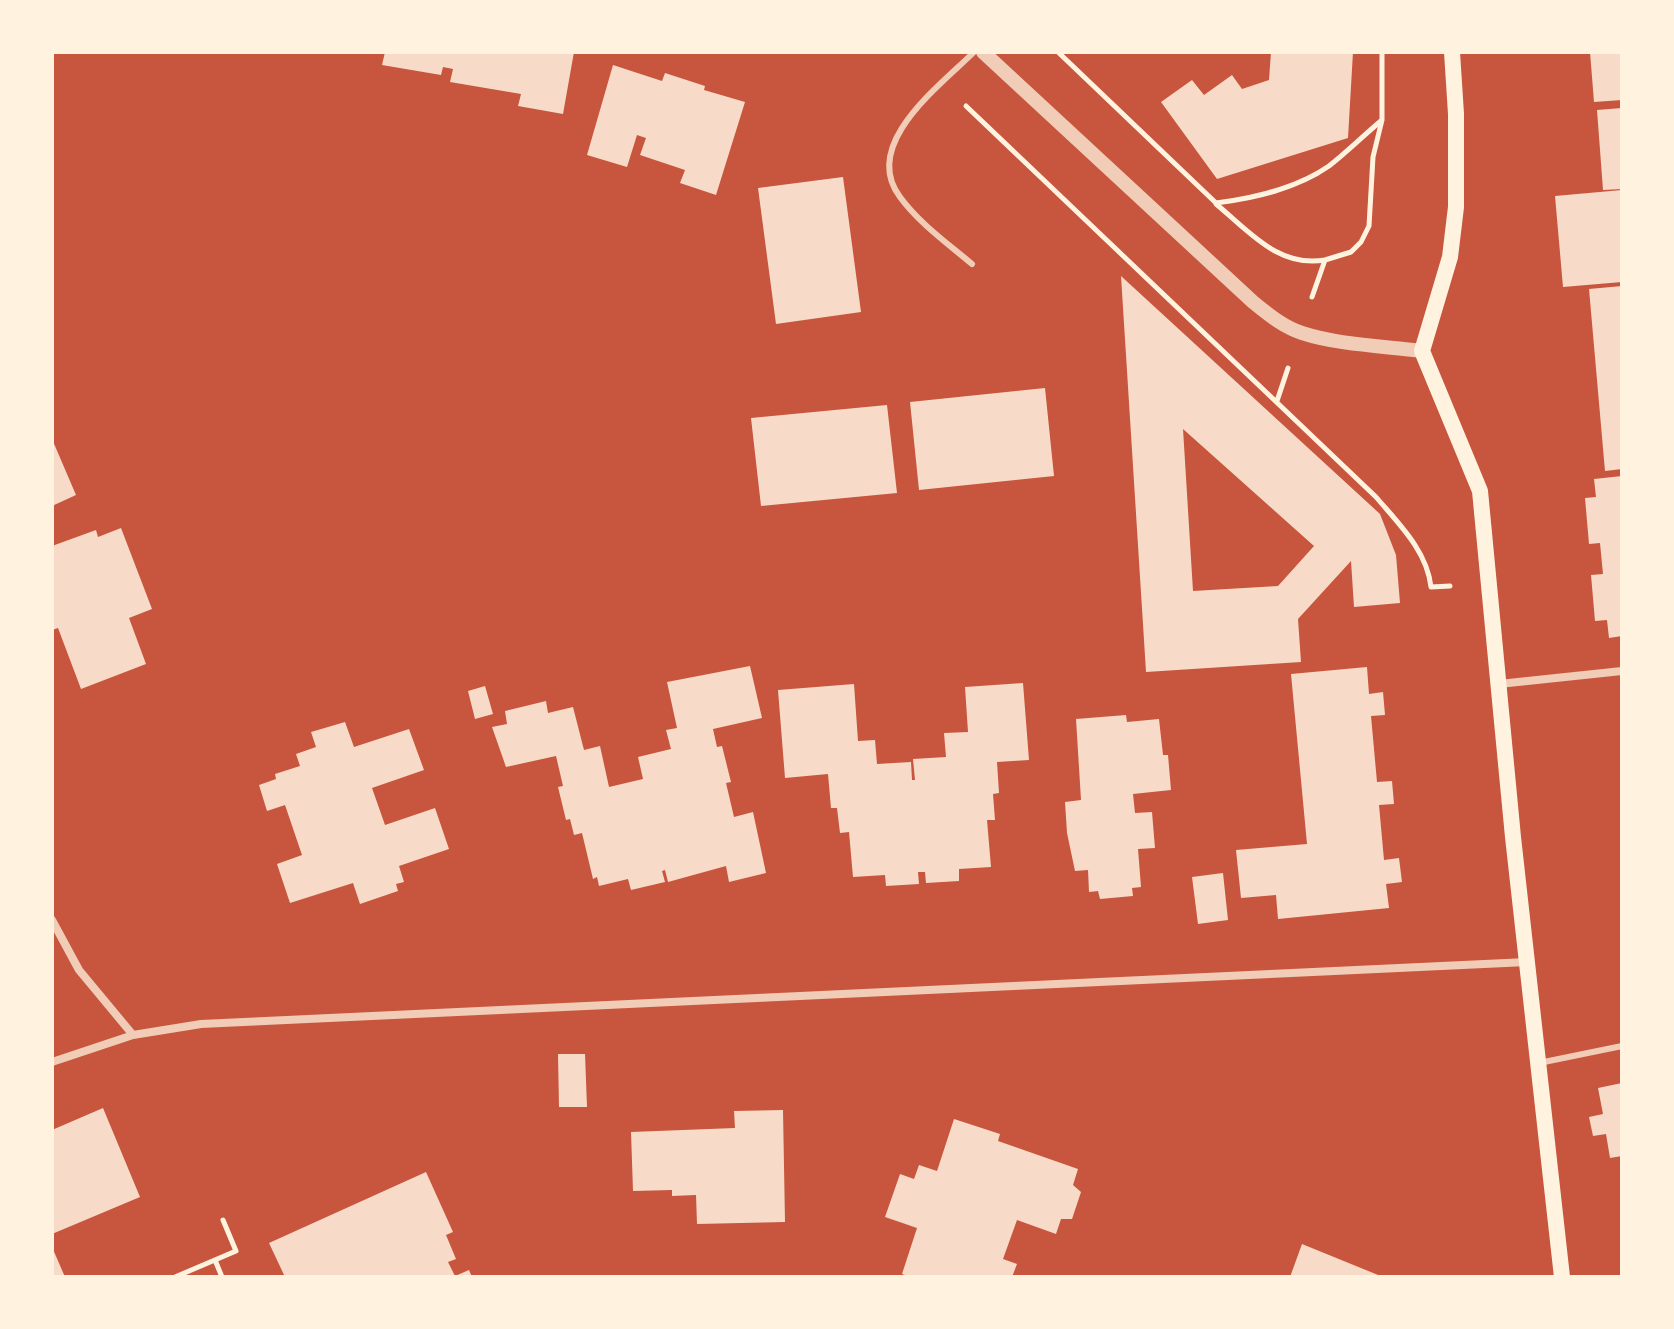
<!DOCTYPE html>
<style>
body{margin:0}
#map{position:relative;width:1674px;height:1329px;overflow:hidden;background:#c8553d;font-family:Poppins,sans-serif}
canvas{display:block}
.frame{position:absolute;inset:0;border:54px solid #fff3e0;pointer-events:none}
</style>
<div id="map">
<canvas width="1674" height="1329"></canvas>
<div class="frame"></div>
</div>
<script>
const context = document.querySelector('canvas').getContext('2d');
context.lineJoin = 'round';
function fill(path, color) { context.fillStyle = color; context.fill(path, 'evenodd'); }
function strokePath(path, color, width, dash) { context.strokeStyle = color; context.lineWidth = width; context.lineCap = dash ? 'butt' : 'round'; context.setLineDash(dash || []); context.stroke(path); }
fill(new Path2D(`
 M385,52h189l-11,62 -45,-8 3,-12 -71,-12 3,-13 -10,-2 -2,8 -59,-10z
 M1271,52h82l-5,86 -131,41 -56,-77 31,-22 12,15 28,-20 10,14 27,-9z
 M1590,52h32v48l-28,2z
 M613,65l49,16 3,-8 40,13 -1,4 41,12 -29,93 -36,-12 5,-13 -45,-15 6,-17 -9,-3 -10,32 -40,-12z
 M1622,108v81l-19,1 -6,-80z
 M843,177l18,135 -85,12 -18,-136z
 M1622,190v92l-59,5 -8,-91z
 M1121,276l259,238 16,41 4,48 -46,4 -3,-46 -53,58 3,43 -155,10zM1183,429l131,117 -36,40 -85,5z
 M1622,286v183l-17,2 -16,-182z
 M1045,388l9,88 -135,14 -9,-88z
 M887,405l10,88 -136,13 -10,-88z
 M52,439l24,56 -24,11z
 M1622,476v160l-13,2 -2,-18 -12,1 -4,-46 12,-1 -3,-31 -11,1 -4,-46 11,-1 -2,-18z
 M121,528l31,81 -23,9 17,46 -65,25 -23,-61 -6,2v-84l44,-16 2,7z
 M750,666l12,52 -49,11 4,18 5,-1 9,36 -5,1 8,34 19,-5 13,61 -37,9 -3,-16 -58,16 -3,-12 -3,1 3,11 -34,8 -3,-11 -29,7 -2,-9 -4,2 -11,-46 -8,2 -4,-16 -4,1 -8,-33 5,-1 -7,-30 -50,11 -14,-40 15,-3 -2,-13 41,-10 2,12 25,-6 11,43 16,-4 9,41 34,-8 -5,-22 33,-8 -5,-19 11,-2 -10,-46z
 M1367,667l2,27 14,-2 2,23 -14,1 6,66 15,-1 2,23 -15,1 5,55 15,-2 3,24 -16,2 3,24 -111,11 -2,-24 -35,3 -5,-48 71,-6 -16,-170z
 M1023,683l6,77 -32,2 2,31 -6,1 2,26h-8l4,47 -32,2v12l-33,2 -1,-11h-7l1,12 -33,2 -1,-11 -32,2 -4,-45 -9,1 -3,-25h-6l-3,-34 -43,4 -7,-88 76,-6 4,57 17,-1 2,24 34,-2 1,18h3l-2,-21 33,-2 -2,-24 24,-1 -3,-45z
 M485,686l8,28 -18,5 -7,-28z
 M1126,715l1,7 32,-3 4,36h5l3,35 -38,4 2,19 17,-1 3,36 -17,1 3,38 -9,1 1,8 -33,3 -2,-8 -9,1 -1,-22 -13,1 -8,-38 -2,-31 16,-2 -5,-81z
 M345,722l9,25 55,-18 15,41 -52,18 13,37 50,-17 14,41 -50,17 5,16 -8,2 2,7 -38,13 -7,-21 -63,20 -13,-39 25,-9 -17,-50 -18,6 -8,-26 17,-6 -1,-5 25,-8 -4,-12 20,-7 -5,-15z
 M1223,873l5,47 -30,4 -6,-47z
 M558,1054h27l2,53h-28z
 M1622,1083v73l-12,2 -4,-24 -13,2 -4,-19 14,-3 -5,-26z
 M103,1108l37,89 -88,37v-104z
 M783,1110l2,112 -88,2 -1,-29 -24,1v-6l-39,1 -2,-59 104,-4 -1,-17z
 M954,1119l46,15 -2,7 80,28 -5,16 8,7 -9,27h-11l-5,15 -39,-14 -14,39 14,5 -5,13h-101l-9,-3 15,-46 -32,-11 15,-43 14,5 5,-14 18,6z
 M426,1172l27,60 -7,3 10,24 -8,3 7,14 14,-6 3,7h-187l-16,-34z
 M1302,1244l81,33h-93z
 M52,1247l13,30h-13z`), '#f7dbc8');
strokePath(new Path2D(`
 M1058,52l158,151c38,-5 80,-14 113,-37 18,-14 35,-31 53,-46
 M966,106l410,391c23,27 51,54 55,90l19,-1
 M1216,204c33,27 62,64 109,56
 M1312,297l13,-37 26,-8 10,-10 8,-16 4,-69 9,-37v-68
 M1277,401l11,-33
 M215,1260l7,17
 M175,1277l61,-26 -13,-31`), '#fff3e0', 5);
strokePath(new Path2D(`
 M972,264c-25,-21 -53,-41 -72,-67 -40,-53 41,-112 74,-145
 M1539,1063l83,-17`), '#f1ccb7', 6);
strokePath(new Path2D(`
 M1499,684l123,-13
 M52,920l27,50 54,65
 M52,1062l81,-27 68,-11 1326,-62`), '#f1ccb7', 8);
strokePath(new Path2D(`
 M983,52l270,250c15,12 30,25 49,31 37,12 81,13 120,18`), '#f1ccb7', 14);
strokePath(new Path2D(`
 M1452,52l4,62v93l-6,50 -28,94 58,140 33,346 49,440`), '#fff3e0', 16);
</script>
